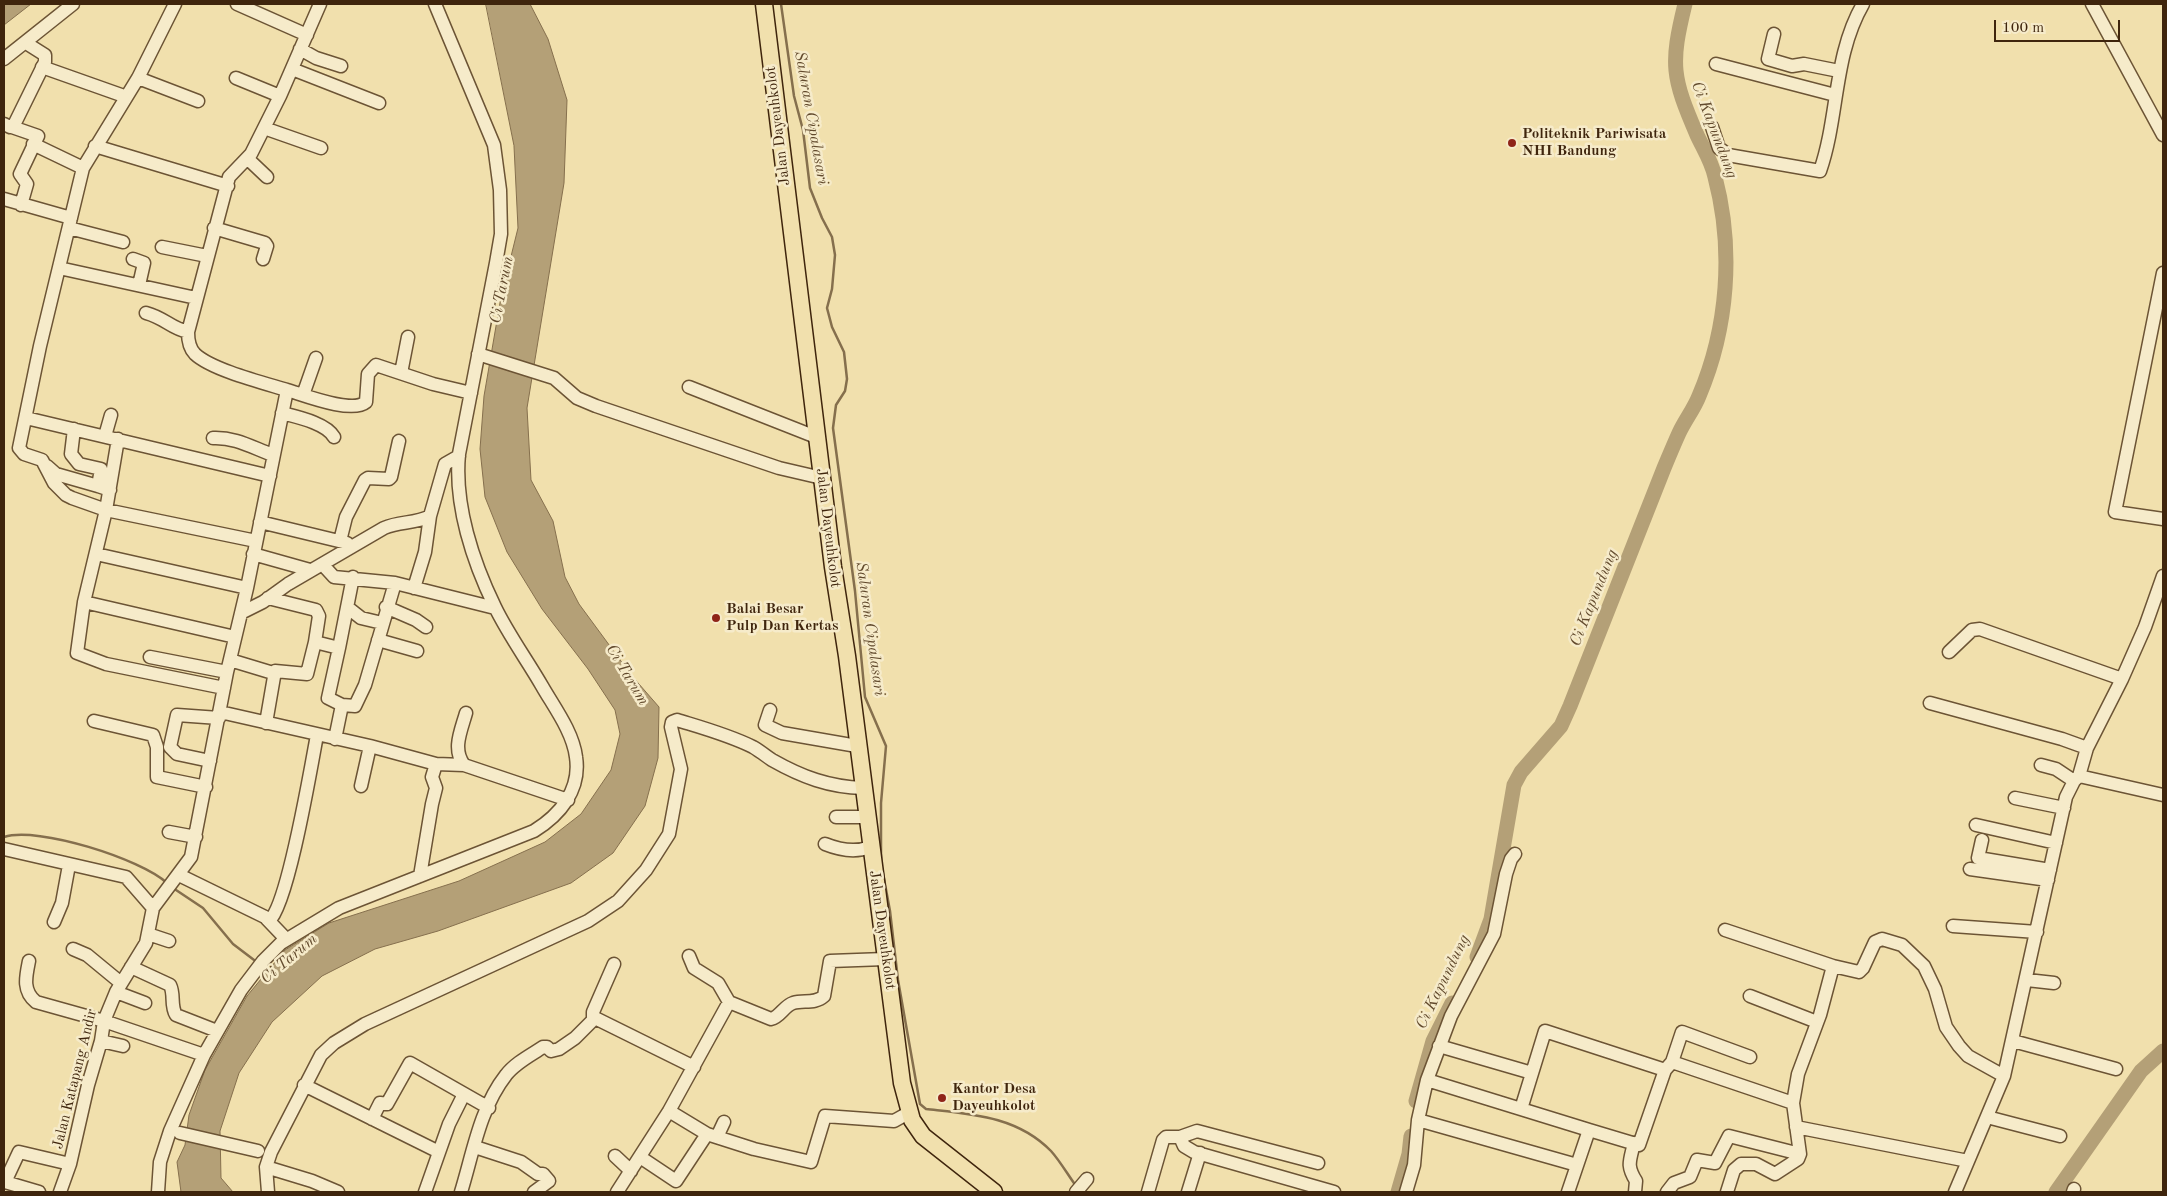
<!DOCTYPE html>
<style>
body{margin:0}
#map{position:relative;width:2167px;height:1196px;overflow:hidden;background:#f1e0ad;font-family:"Old Standard TT",serif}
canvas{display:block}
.frame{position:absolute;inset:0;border:5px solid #3f250d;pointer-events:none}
.scale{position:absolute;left:1994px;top:20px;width:126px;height:22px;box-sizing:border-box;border:2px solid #3f250d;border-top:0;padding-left:6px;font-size:15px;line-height:18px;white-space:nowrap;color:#3f250d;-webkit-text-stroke:4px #f6ebca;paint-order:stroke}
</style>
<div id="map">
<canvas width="2167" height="1196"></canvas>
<div class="frame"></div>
<div class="scale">100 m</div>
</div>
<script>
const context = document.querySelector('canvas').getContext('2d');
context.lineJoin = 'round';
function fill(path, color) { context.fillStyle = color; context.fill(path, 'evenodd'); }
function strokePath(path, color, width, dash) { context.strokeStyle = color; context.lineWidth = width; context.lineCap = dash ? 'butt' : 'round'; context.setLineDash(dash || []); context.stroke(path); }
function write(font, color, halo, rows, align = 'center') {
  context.font = font + ' "Old Standard TT",serif'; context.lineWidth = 5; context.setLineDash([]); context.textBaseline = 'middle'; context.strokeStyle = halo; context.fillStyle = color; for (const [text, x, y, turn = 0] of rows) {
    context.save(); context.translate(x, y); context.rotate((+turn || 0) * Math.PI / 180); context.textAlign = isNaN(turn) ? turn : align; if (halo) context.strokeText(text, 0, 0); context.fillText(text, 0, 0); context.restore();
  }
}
const water = new Path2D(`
 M4,4h27l-27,21z
 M486,4h44l18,35 19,61 -3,83 -37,225 4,72 22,41 12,56 14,27 53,72 27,31 -1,51 -13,48 -32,47 -42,30 -133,48 -63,18 -53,27 -50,46 -33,51 -19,58 1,47 12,14h-52l-4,-30 8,-17 4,-30 16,-45 42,-74 38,-46 44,-27 130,-42 86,-39 36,-28 30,-44 9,-36 -5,-24 -27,-41 -46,-60 -35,-57 -22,-55 -5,-48 4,-53 17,-99 17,-69 -4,-82z`);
fill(water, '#b4a077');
strokePath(water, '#856f4d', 1);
strokePath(new Path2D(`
 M781,4l13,92 9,34 7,58 12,30 10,19 3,18 -3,34 -5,19 5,19 12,25 3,27 -2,12 -9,14 -3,23 22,163 10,106 21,49 -5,57v57
 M4,837c34,-11 137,22 163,46
 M882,868l8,43 8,69 22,124 6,5c45,5 91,7 125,42 9,10 17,24 25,35
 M173,888l30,20 30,36 25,19`), '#856f4d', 2.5);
strokePath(new Path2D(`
 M1477,957l14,-38 23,-134 7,-13 40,-46 9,-20 94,-238c5,-12 10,-24 15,-35 6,-13 15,-24 20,-37 29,-68 35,-147 16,-219 -3,-15 -12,-29 -18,-42 -25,-58 -27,-70 -12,-131
 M1416,1101l17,-60 19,-38
 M1398,1192l11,-38 2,-18
 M2056,1192l85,-121 22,-20`), '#b4a077', 15);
const minor = new Path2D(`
 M175,4l-37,74 -55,90 -43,178 -21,102 5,6 18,6 12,23 12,12 6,3 34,12 150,31
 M237,4l70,31
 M2092,4l71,131
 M1774,34l-6,25 24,7 12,-2 35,7
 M300,49l16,9 25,8
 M4,59l69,-55
 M1716,64l119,31
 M42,67l82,29
 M292,69l87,34
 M138,78l60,23
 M236,78l44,18
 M4,124l6,3 4,-2 31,-63v-7l-19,-12
 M12,127l26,9 -18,38 7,10 -6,21
 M1712,127l7,21 9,7 92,16c19,-55 13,-115 43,-167
 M264,128l57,20
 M33,144l50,24
 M95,146l133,40
 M248,159l19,18
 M4,199l67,19
 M69,228l54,14
 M214,228l51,15 2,3 -4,13
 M162,247l45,9
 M133,259l11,4 -5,22
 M59,268l137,30
 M2163,273l-48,239 48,7
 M146,313c19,5 24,15 42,19
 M478,354l76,24 23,20 19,8 183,62 43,10
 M401,373l7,-36
 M689,387l127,50
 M287,390c17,5 65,24 79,12l2,-28 8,-9 57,19 38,9
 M303,395l13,-37
 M282,413c15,4 44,10 52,24
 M26,418l244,58
 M74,429l-3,25 8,10 22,5 -3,17 12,4
 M105,436l6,-21
 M213,438c23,-1 40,10 60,17
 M118,439l-12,71 -22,92 -7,51 29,11 118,24
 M47,466l9,8 42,12
 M260,522l87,21
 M340,541l6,-24 19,-37 3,-2 21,1 2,-2 8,-36
 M96,554l151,34
 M253,554l57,16
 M323,565l11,12 61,6 100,25
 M414,588l11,-36 5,-36 15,-52 14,-8
 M268,598l48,12 3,6 -4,26 24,6 14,-71
 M84,602l151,35
 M347,607l14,11 21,5
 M386,607l30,13 10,7
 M241,613l22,-11 25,-18 96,-56c16,-7 31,-4 46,-12
 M378,640l39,11
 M339,648l-11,50 14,7 13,1 10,-21 30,-102
 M1949,652l23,-22 8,-1 142,50
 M150,657l77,15
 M230,660l43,13
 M1930,703l132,36 25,9
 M770,710l-5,15 17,8 75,13
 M220,712l150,34 66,18 28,1 104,35
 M94,721l59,14 4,12v30l49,10
 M266,723l9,-52 32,3 8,-32
 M335,739l7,-34
 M210,761l-33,-7 -7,-7 7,-32 42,3
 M464,765c-12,-16 -3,-34 2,-52
 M2041,765l15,4 18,12
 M2079,776l84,19
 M361,786l9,-40
 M2015,798l49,10
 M836,817h31
 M1976,825l80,18
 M169,832l27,5
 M1982,840l-4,18 72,12
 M825,844c15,6 30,9 45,3
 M4,849l122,28 27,31 -7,35 -30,49 -12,29 -3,20 -13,44 -18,79 -10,28
 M1970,869l78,11
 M179,875l86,42 21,22
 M420,876l12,-72 4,-16 -4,-11 4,-13
 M153,908l38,-51 36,-185 20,-84 40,-198c-23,-7 -75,-20 -92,-36 -6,-6 -7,-15 -7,-22l41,-155 22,-23 29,-58 40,-92
 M269,921c19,-16 42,-154 48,-186
 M54,922l8,-19 7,-38
 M1953,926l84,6
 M1725,930l108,36 26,6 4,-4 12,-26 7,-3 20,6 22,21 11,23 11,38 13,19 9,10 36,20
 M148,934l21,7
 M73,949l14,6 34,28
 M689,956l5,12 24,15 11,19 42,17c9,-2 13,-13 22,-16 11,-3 22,1 31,-7l6,-35 55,-2
 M29,961c-3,15 -7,30 7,41l68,19 100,34
 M131,967l39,18c5,10 0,20 6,30l41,16
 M2027,980l27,3
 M116,992l29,11
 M1750,996l67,26
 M593,1017l101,50
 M101,1041l22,5
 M2013,1041l103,28
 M1439,1046l93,27
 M1672,1062l10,-30 68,25
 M1427,1080l162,50 -21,62
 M304,1085l135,67
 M1521,1109l24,-78 120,39 7,-8 121,41
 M669,1111l38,23
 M1987,1117l73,19
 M372,1119l8,-16 7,1 23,-41 79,45
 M1418,1120l159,45
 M1796,1127l172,34
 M1589,1130l50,15 26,-75
 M180,1133l78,18
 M717,1137l7,-15
 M1180,1137l17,-6 121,32
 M1634,1143c-4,18 -8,22 2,38l-1,11
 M475,1147l46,15 17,12h5l6,7 -15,11
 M615,1156l16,15
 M640,1157l36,24 31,-47 47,15 57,13 14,-46 69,5 16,-9
 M266,1167l46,14 26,11
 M39,1192l-34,-10 14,-30 51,12
 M158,1192l2,-30 10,-31 34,-76 37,-65 22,-29 18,-18 58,-35 195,-77c26,-16 47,-41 42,-74 -3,-25 -22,-50 -34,-71 -15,-26 -34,-52 -47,-79 -22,-45 -41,-102 -36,-153l37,-191 5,-29 -1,-44 -6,-45 -59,-141
 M268,1192l-2,-25 5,-15 50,-97 13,-12 31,-19 223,-103 30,-20 28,-31 23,-36 12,-65 -10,-42 1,-5 5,-2c26,8 52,15 76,27 7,4 13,9 19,13 30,17 57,27 91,28
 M425,1192l24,-68 15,-30
 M461,1192c12,-39 19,-84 45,-117 9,-12 25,-20 37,-28h4l4,4 8,-2 16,-11 18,-18v-8l21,-48
 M617,1192l52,-81 60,-109
 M1076,1192l11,-13
 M1148,1192l15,-52 3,-3h14l4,9 10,6 140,40
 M1188,1192l12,-39
 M1406,1192l8,-27 4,-45 9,-40 24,-64 43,-82 12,-60 5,-15 4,-5
 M1667,1192l7,-9 16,-6 7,-17 18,3 14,-27 71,18
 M1727,1192l7,-22 7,-6h15l19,10 23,-15 2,-5 -7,-51 5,-29 22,-59 13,-49
 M1955,1192l49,-116 62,-279 8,-16 5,-5 8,-28 35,-69 23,-52 18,-51
 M2073,1192l1,-3`);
const major = new Path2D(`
 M764,4l69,563 14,89 55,427 10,37 11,16 71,56`);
strokePath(minor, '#6c5435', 15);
strokePath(major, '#3f250d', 19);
strokePath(minor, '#f6ebca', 12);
strokePath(major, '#f1e0ad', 16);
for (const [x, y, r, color] of [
 [1512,143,5,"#8f2418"],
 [716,618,5,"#8f2418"],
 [942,1098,5,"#8f2418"]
]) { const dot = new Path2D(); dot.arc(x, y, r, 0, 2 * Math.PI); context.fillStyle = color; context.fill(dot); strokePath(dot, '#f6ebca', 2); }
write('15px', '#3f250d', '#f6ebca', [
 ["Jalan Dayeuhkolot",778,126,-97],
 ["Jalan Dayeuhkolot",828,528,83],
 ["Jalan Dayeuhkolot",882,930,82],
 ["Jalan Katapang Andir",75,1079,-76]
]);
write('bold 15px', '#3f250d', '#f6ebca', [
 ["Politeknik Pariwisata",1522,134],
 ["NHI Bandung",1522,151],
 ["Balai Besar",726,609],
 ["Pulp Dan Kertas",726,626],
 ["Kantor Desa",952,1089],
 ["Dayeuhkolot",952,1106]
], 'left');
write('italic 16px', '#624a2d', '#f6ebca', [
 ["Saluran Cipalasari",811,118,80],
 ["Ci Kapundung",1714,130,69],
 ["Ci Tarum",502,290,-79],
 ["Ci Kapundung",1594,598,-68],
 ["Saluran Cipalasari",870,629,82],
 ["Ci Tarum",627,675,59],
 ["Ci Tarum",289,959,-40],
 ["Ci Kapundung",1443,982,-64]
]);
</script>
